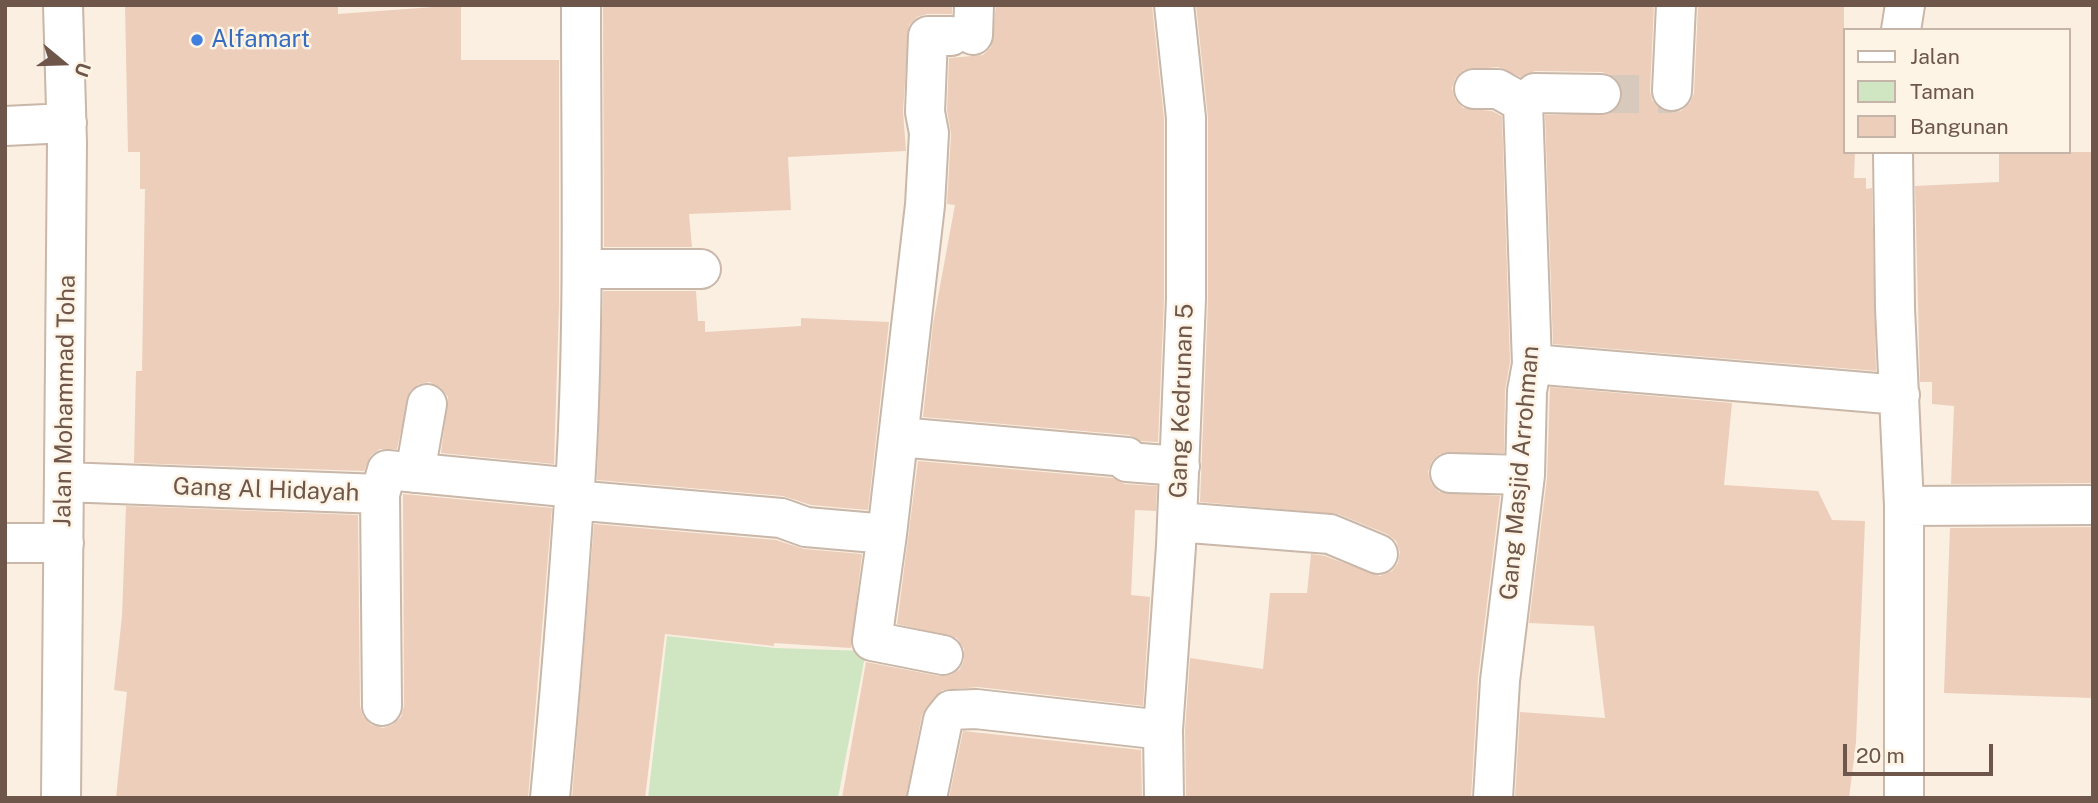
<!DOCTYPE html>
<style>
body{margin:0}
#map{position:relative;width:2098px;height:803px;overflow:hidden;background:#faefe1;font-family:"Public Sans",sans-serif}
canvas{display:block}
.frame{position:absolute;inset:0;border:7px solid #6e564a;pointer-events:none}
.legend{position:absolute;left:1843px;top:28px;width:228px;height:126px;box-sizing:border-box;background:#fdf4e6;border:2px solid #c4b5a8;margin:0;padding:9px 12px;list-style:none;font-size:21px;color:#6e564a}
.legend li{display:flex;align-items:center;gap:14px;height:35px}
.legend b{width:35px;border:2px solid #c4b5a8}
.north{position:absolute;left:28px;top:28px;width:70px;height:70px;-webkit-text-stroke:5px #fdf4e6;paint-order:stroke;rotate:109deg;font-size:19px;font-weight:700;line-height:28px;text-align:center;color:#6e564a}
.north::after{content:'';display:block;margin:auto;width:24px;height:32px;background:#6e564a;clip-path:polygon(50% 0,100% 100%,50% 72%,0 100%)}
.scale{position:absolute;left:1843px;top:744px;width:150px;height:32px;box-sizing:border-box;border:4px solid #6e564a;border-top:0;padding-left:9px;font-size:21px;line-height:24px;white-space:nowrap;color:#6e564a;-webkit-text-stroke:5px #fdf4e6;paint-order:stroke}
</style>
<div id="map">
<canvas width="2098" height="803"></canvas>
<div class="frame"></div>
<ul class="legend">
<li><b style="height:9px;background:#fff"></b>Jalan</li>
<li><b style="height:19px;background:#d0e5c1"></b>Taman</li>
<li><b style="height:19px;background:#eccebb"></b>Bangunan</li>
</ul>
<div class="north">U</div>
<div class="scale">20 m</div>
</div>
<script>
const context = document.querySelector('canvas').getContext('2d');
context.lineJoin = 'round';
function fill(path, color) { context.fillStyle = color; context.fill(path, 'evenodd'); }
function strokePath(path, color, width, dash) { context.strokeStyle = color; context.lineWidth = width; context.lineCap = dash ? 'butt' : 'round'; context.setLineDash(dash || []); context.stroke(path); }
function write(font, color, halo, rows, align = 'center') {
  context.font = font + ' "Public Sans",sans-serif'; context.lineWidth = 5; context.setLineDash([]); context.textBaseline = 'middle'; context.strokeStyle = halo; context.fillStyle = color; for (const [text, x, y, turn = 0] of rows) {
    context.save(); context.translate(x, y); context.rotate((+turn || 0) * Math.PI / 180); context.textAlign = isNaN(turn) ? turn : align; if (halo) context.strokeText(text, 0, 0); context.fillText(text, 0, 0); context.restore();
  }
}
fill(new Path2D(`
 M667,636l108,12 91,3 -28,147h-190z`), '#d0e5c1');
fill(new Path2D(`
 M125,5h213v9l123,-9v55h98v246l-5,158 -113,-11 7,-56 -7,-9 -11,-6 -11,2 -9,7 -13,58h-17l-9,6 -7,16 -230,-8 2,-92h6l3,-182h-5v-37h-12z
 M603,5h349v9h-25l-10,3 -8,8 -6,86 3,40 -118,6 3,53 -102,4 3,33h-88z
 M996,5h156l12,114v180l-6,143 -17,-1 -12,-6 -206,-18 10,-93 22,-119 -8,-1 4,-70 -4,-24 2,-52 34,-3 8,-8z
 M1196,5h458l-4,86 2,9 8,9 12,4 9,-2 9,-8 4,-10 4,-88h146v147h11l-1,26h12v11l6,-1 4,183 -323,-27 -8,-229 66,-2 9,-8 3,-10 -3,-11 -7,-8 -11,-4 -67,-1 -14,6 -23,-10 -34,3 -9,9 -3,9 3,11 8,9 29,3 10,5 8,246 -5,28 -1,63 -64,1 -8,7 -4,11 3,11 8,9 61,4 -22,182 -7,120h-285l-1,-67 5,-73 73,11 7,-76h37l4,-39 14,2 55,20 12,-5 6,-8 2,-11 -4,-11 -9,-7 -49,-20 -138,-12 8,-202v-182z
 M1999,152h94v331l-142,1 3,-78 -22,-2v-22h-12l-5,-196 84,-4z
 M603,291h93l2,30h7v11l96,-6v-8l88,4 -21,188 -57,-5 -28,-9 -186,-16z
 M1550,387l182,16 -8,82 94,6 14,29 33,1 -9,221 -7,56h-334l5,-86 85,6 -11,-92 -65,-3 18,-145z
 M918,461l195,17 12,6 32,2 -1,25 -21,-1 -4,85 19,2 -7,109 -165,-19 -36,3 -20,25 -16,83h-64l24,-136 73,14 12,-1 9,-6 4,-9v-11l-7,-11 -60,-14z
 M403,494l149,14 -24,290h-412l11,-106 -13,-2 8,-74 4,-110 232,9 2,191 3,10 8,9 12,3 9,-3 9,-8 3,-11z
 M594,524l182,16 28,9 58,5 -11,94 -77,-5v3l-109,-12 -20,164h-73z
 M2093,527v171l-149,-5 6,-165z
 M963,731l178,19 1,48h-193z`), '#eccebb');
strokePath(new Path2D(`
 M1601,94h69l2,-3`), '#d7c9bb', 38, [38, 19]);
const minor = new Path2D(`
 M1901,30l4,-25
 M973,35l1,-30
 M1474,89h24l25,14
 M1672,91l4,-86
 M5,126l62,-3
 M1893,152l2,156 9,198v292
 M582,269h119
 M1532,364l368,31
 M899,437l228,20v5l53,4
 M415,473l12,-69
 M1450,473l75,2
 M64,482l316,12 7,-24 188,18
 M380,494l2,212
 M573,500l208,18 25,9 81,7 38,-329 4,-72 -4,-21 3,-76h23
 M1904,506l189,-1
 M1177,522l153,12 48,20
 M887,534l-15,107 71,14
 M5,543h59
 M61,798l6,-655 -4,-138
 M550,798c10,-104 18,-207 25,-311 10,-160 6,-322 6,-482
 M927,798l16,-78 8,-10 25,-1 187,21
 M1164,798l-1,-68 13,-184 10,-247v-181l-12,-113
 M1493,798l7,-117 25,-206 2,-84 5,-27 -9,-261 12,-10 66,1`);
strokePath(minor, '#c9b7a9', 42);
strokePath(minor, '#fff', 38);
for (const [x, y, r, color] of [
 [197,40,7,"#3f7fe0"]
]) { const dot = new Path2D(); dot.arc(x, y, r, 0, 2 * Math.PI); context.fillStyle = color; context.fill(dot); strokePath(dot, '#fdf4e6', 2.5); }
write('24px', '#366cbe', '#fdf4e6', [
 ["Alfamart",211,40]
], 'left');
write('24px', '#6e564a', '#fdf4e6', [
 ["Jalan Mohammad Toha",65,401,-89],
 ["Gang Kedrunan 5",1182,401,-88],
 ["Gang Masjid Arrohman",1520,473,-85],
 ["Gang Al Hidayah",266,490,2]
]);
</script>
